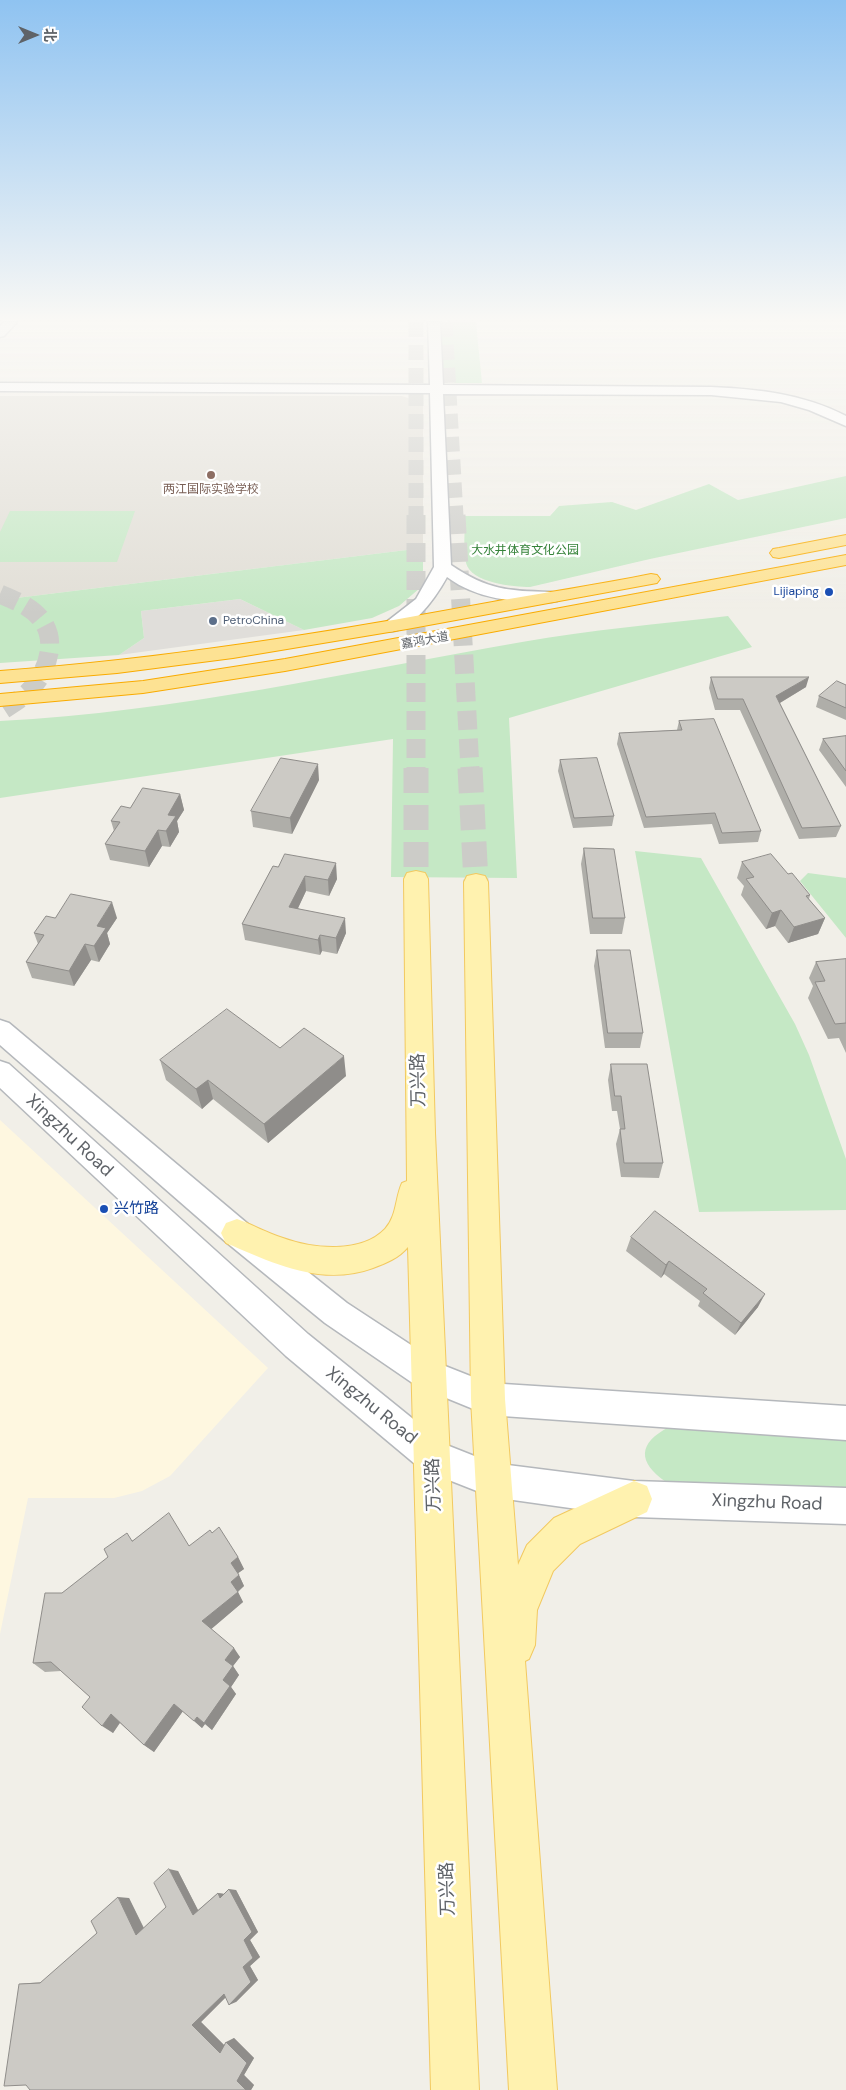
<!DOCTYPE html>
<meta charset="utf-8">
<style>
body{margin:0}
#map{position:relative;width:846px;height:2090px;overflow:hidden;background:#f1efe8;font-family:"DM Sans","Noto Sans SC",sans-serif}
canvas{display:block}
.north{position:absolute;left:10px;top:10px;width:50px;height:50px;-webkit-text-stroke:4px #fff;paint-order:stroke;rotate:90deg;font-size:14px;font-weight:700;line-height:20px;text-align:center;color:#5f6368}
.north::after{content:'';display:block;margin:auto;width:18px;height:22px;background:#5f6368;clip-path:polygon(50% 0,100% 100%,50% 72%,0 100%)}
</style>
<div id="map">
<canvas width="846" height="2090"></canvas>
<div class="north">北</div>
</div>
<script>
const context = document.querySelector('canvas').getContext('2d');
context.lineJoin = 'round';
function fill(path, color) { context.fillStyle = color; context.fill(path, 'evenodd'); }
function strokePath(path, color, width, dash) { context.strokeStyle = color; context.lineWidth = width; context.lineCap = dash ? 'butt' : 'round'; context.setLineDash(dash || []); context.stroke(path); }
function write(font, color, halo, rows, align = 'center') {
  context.font = font + ' "DM Sans","Noto Sans SC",sans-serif'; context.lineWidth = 5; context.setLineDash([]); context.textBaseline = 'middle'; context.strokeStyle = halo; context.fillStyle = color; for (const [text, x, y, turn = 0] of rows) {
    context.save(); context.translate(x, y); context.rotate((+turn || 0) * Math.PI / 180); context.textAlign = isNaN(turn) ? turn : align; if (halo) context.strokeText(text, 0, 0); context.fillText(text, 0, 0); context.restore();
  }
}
fill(new Path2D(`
 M0,1120l268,248 -98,108 -28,15 -28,7h-86l-28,136z`), '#fef7e0');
fill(new Path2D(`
 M240,599l64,31 -185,25 25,-17 -3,-27z`), '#e0deda');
fill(new Path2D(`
 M0,396h402l21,7v145l-423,52z`), '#e1ded6');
fill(new Path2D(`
 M440,322h36l6,61h-27l-12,-5z
 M846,476v42l-196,41 -120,28c-16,0 -59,-4 -64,-24 -3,-14 -1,-32 -1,-47h85l9,-10 53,-4 24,8 73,-26 29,16z
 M10,511h125l-18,51h-117v-30z
 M423,548v22l-3,18 -21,18 -27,12 -68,12 -64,-31 -99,12 3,27 -25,17 -119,8v-63z
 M728,616l24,31 -243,71 8,160 -126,-1 2,-138 -393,59v-77c177,-9 348,-49 522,-79 68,-12 138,-18 206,-26z
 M635,851l66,7 94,166 14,31 37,104v51l-147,2z
 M808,873l38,5v60l-46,-57z
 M669,1427l177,10v51l-180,-6c-29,-20 -28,-39 3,-55z`), '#c5e8c5');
strokePath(new Path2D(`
 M416,322v194
 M445,322l11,194`), '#ccccc8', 15, [15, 8]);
strokePath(new Path2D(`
 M416,515v254
 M456,515l14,254`), '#ccccc8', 19, [19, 9]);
strokePath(new Path2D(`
 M416,768v111
 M470,768l6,114`), '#ccccc8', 25, [25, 12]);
strokePath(new Path2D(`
 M0,594c14,6 30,12 40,24 20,23 6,58 -14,76 -8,7 -17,12 -26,18`), '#ccccc8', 19, [19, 9]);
const minor = new Path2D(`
 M4,322h13l-13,14 -4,1v-11z
 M428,322h12l3,63 268,2c47,2 93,7 135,29v10l-37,-16 -28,-8 -70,-7 -268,-1 8,171c37,25 57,26 100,27l6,1 3,4 -3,4 -6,1c-37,0 -73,-2 -104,-25 -11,20 -38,60 -64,54l-3,-4 36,-28 18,-32 -4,-174 -430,-2v-8l430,2z
 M0,1020l9,3 239,201 99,79 93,61 48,19 358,23v34l-358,-25 -71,-29 -92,-63 -99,-81 -226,-197z
 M0,1061l9,3 299,270 136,110 48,19 142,18 212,7v36l-212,-7 -142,-20 -71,-28 -135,-113 -286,-268z`);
const major = new Path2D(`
 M416,871l9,2 3,6 7,254 44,957h-48l-23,-843c-9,11 -22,16 -35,21 -52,19 -100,-5 -147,-25l-5,-10 5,-10 11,-4c16,6 30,14 46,19 30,11 78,16 102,-9 12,-13 10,-31 17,-46l5,-2 -3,-302 3,-6z
 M476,874l9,2 3,6 17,517 13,166 9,-20 27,-27 80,-37 13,5 5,13 -5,13 -67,32 -27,27 -16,39 -2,35 -6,14 -4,2 32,429h-48l-38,-691 -7,-517 3,-6z`);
const highway = new Path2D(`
 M846,535v10l-67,13 -6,-1 -3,-4 3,-4 6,-1z
 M846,555v10l-561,106 -142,22 -143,13v-12l143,-13 142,-22z
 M651,574l6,1 3,4 -3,4 -250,46 -174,29 -116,15 -117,10v-12c164,-12 326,-38 487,-68 55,-10 110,-18 164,-29z`);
strokePath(minor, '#b5b8bc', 3);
strokePath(major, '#f2c960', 2);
strokePath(highway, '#f9ab00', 2);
fill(minor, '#fff');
fill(major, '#fff2af');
fill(highway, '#fde293');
fill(new Path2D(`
 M711,677l95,10 -26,16 61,123 -5,11 -37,2 -59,-129h-25l-6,-22z
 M846,685v35l-30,-13 3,-11z
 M679,721l82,110 -3,11 -39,2 -7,-20 -68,4 -27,-84 2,-11 58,-3z
 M846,736v51l-27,-37 4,-11z
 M560,760l54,56 -2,10 -39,2 -15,-57z
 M319,780l-27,54 -39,-7 -2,-16z
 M180,794l4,16 -7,11 2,11 -9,15 -8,-1 -13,21 -39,-7 -5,-16 9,-13 -3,-10 19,-13z
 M584,848l41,70 -3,16h-32l-9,-70z
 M742,862l46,12 22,21 -1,4 16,19 -7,16 -30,9 -13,-17 -9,3 -25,-34 3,-9 -7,-8z
 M273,866l64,13 -8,17 -23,-5 -8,17 48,25 -9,21 -15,-3 -2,4 -75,-15 -3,-16z
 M55,918h62l-10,15 3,11 -11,18 -8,-2 -17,26 -42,-8 -6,-16 12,-18 -4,-11z
 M597,950l46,83 -3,15h-35l-11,-82z
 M846,959v94l-7,-15 -11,1 -20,-41 5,-12 -4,-8 7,-16z
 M280,1048l66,28 -78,67 -55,-44 -11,10 -36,-29 -6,-20z
 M611,1064l52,99 -4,15 -38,-1 -5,-33 4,-15 -3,-18h-5l-4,-31z
 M631,1237l127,70 -23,28 -37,-29 2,-5 -36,-27 -3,4 -35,-27z
 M212,1533l26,24 6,12 -6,4 6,13 -6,6 5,10 -32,27 29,28 -7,9 6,9 -8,12 5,7 -24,36 -7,-6 -3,4 -19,-17 -29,41 -10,-7 -24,-22 -7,10 -23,-36 -29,-26 -16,1 -12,-9 29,-70 70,-53 57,6z
 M178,1871l20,39 20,-17 6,1 12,-4 22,42 -8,8 10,17 -10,9 8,14 -22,22 -11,-4 -24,24 23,23 10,-7 20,20 -10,17 10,10 -3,5h-221l-11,-106 23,-2 55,-49 32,-35 15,30 22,-21z`), '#afaea9');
fill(new Path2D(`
 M809,677l-3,10 -33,20 3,-11z
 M318,764l1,16 -27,54 -2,-16z
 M180,794l4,16 -7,11 2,11 -9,15 -4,-16 2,-16z
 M158,830l4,16 -13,21 -4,-16z
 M336,863l1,16 -8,17 -1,-16z
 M305,876l1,15 -15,32 -2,-16z
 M112,902l5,16 -10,15 3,11 -11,18 -5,-16 3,-20z
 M781,910l-6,16 -9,3 6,-16z
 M345,918l1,15 -9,21 -1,-16z
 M825,918l-7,16 -30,9 6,-16z
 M320,935l2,16 -2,4 -2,-15z
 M85,944l6,16 -17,26 -5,-15z
 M344,1056l2,20 -78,67 -4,-19z
 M208,1080l5,19 -11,10 -6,-20z
 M669,1261l-5,13 -3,4 5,-13z
 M765,1294l-7,13 -23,28 6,-12z
 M238,1557l6,12 -7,5 -6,-11z
 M239,1575l5,11 -7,6 -6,-10z
 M238,1592l5,10 -34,29 -7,-10z
 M234,1648l6,9 -7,9 6,9 -8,12 5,7 -24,36 -8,-7 19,-43 2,-20z
 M174,1704l9,7 -29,41 -10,-7z
 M111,1714l10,7 -8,12 -11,-7z
 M197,1717l8,7 -3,4 -8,-7z
 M169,1869l9,2 23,45 -8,-1z
 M229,1889l7,1 22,42 -8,8 10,17 -10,9 8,14 -22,22 -7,3 14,-38 1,-27z
 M218,1893l7,1 -5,4z
 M118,1897l11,1 18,37h-11z
 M231,1992l-30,30 27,27 -8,4 -28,-28 32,-31z
 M234,2038l20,20 -10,17 10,10 -3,5h-5l-9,-9 -11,-39z`), '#8f8d8a');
const building = new Path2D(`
 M711,677h98l-33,19 65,130 -39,2 -59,-129h-25z
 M837,681l9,4v23l-27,-12z
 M714,719l47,112 -39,2 -7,-20 -69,4 -27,-84 63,-3 -3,-9z
 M846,736v35l-23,-32z
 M281,758l37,6 -28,54 -39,-7z
 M597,758l17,58 -40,2 -14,-58z
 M143,788l37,6 -12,21 8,1 -10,15 -8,-1 -13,21 -40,-7 15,-22 -9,-1 10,-15 9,2z
 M584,848l30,1 11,69h-32z
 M285,854l51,9 -8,17 -23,-4 -16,31 56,11 -9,20 -16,-3 -2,5 -76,-16 31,-58 5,1z
 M771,854l17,20 4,-1 18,22 -4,1 19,22 -31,9 -13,-17 -9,3 -26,-34 8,-2 -12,-15z
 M71,894l41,8 -15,24 9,2 -12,18 -9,-2 -16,27 -43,-9 18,-27 -10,-2 12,-17 9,2z
 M597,950h33l13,83h-35z
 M846,959v64l-11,1 -20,-42 10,-1 -9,-19z
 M227,1009l53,39 24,-20 40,28 -80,68 -56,-44 -12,9 -36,-29z
 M611,1064h36l16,99h-39l-4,-34h5l-4,-33h-6z
 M655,1211l110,83 -24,29 -38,-30 4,-4 -38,-28 -3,4 -35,-28z
 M169,1513l20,33 21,-16 2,3 7,-6 19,30 -7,6 8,12 -8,7 7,10 -36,29 32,27 -9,12 8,6 -10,14 7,6 -26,37 -7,-6 -3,4 -20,-17 -30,41 -33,-31 -9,12 -20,-19 8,-10 -39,-35 -18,1 12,-70h17l46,-36 -4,-8 23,-16 5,8z
 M169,1869l24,46 25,-22 2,5 9,-9 23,43 -8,8 9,18 -10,9 8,15 -22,23 -5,-11 -32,31 28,28 6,-11 21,21 -10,18 9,9h-216l-4,-5 -22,1 15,-102 21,-1 57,-50 -6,-12 27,-24 18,38 30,-28 -12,-24z`);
fill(building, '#cccac5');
strokePath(building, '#8f8d8a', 1);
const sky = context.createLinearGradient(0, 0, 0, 614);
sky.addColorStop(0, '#8fc3f1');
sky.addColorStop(0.52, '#f9f8f5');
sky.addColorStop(1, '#f9f8f500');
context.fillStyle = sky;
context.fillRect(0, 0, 846, 614);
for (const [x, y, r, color] of [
 [211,475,5,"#8d6e63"],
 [829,592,5,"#1a4fb4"],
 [213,621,5,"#5c6f8a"],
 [104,1209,5,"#1a4fb4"]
]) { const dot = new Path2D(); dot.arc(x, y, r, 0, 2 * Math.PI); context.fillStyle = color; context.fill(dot); strokePath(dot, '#fff', 2); }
write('12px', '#785e54', '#fff', [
 ["两江国际实验学校",211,490]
]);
write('12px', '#348238', '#fff', [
 ["大水井体育文化公园",525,551]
]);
write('12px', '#164399', '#fff', [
 ["Lijiaping",819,592]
], 'right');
write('12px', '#4e5e75', '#fff', [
 ["PetroChina",223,621]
], 'left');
write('12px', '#5f6368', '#fff', [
 ["嘉鸿大道",425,641,-10]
]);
write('15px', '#164399', '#fff', [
 ["兴竹路",114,1209]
], 'left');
write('18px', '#5f6368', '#fff', [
 ["万兴路",419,1080,-91],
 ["Xingzhu Road",69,1136,43],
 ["Xingzhu Road",371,1406,39],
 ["万兴路",434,1485,-92],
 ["Xingzhu Road",767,1503,2],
 ["万兴路",448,1889,-92]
]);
</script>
